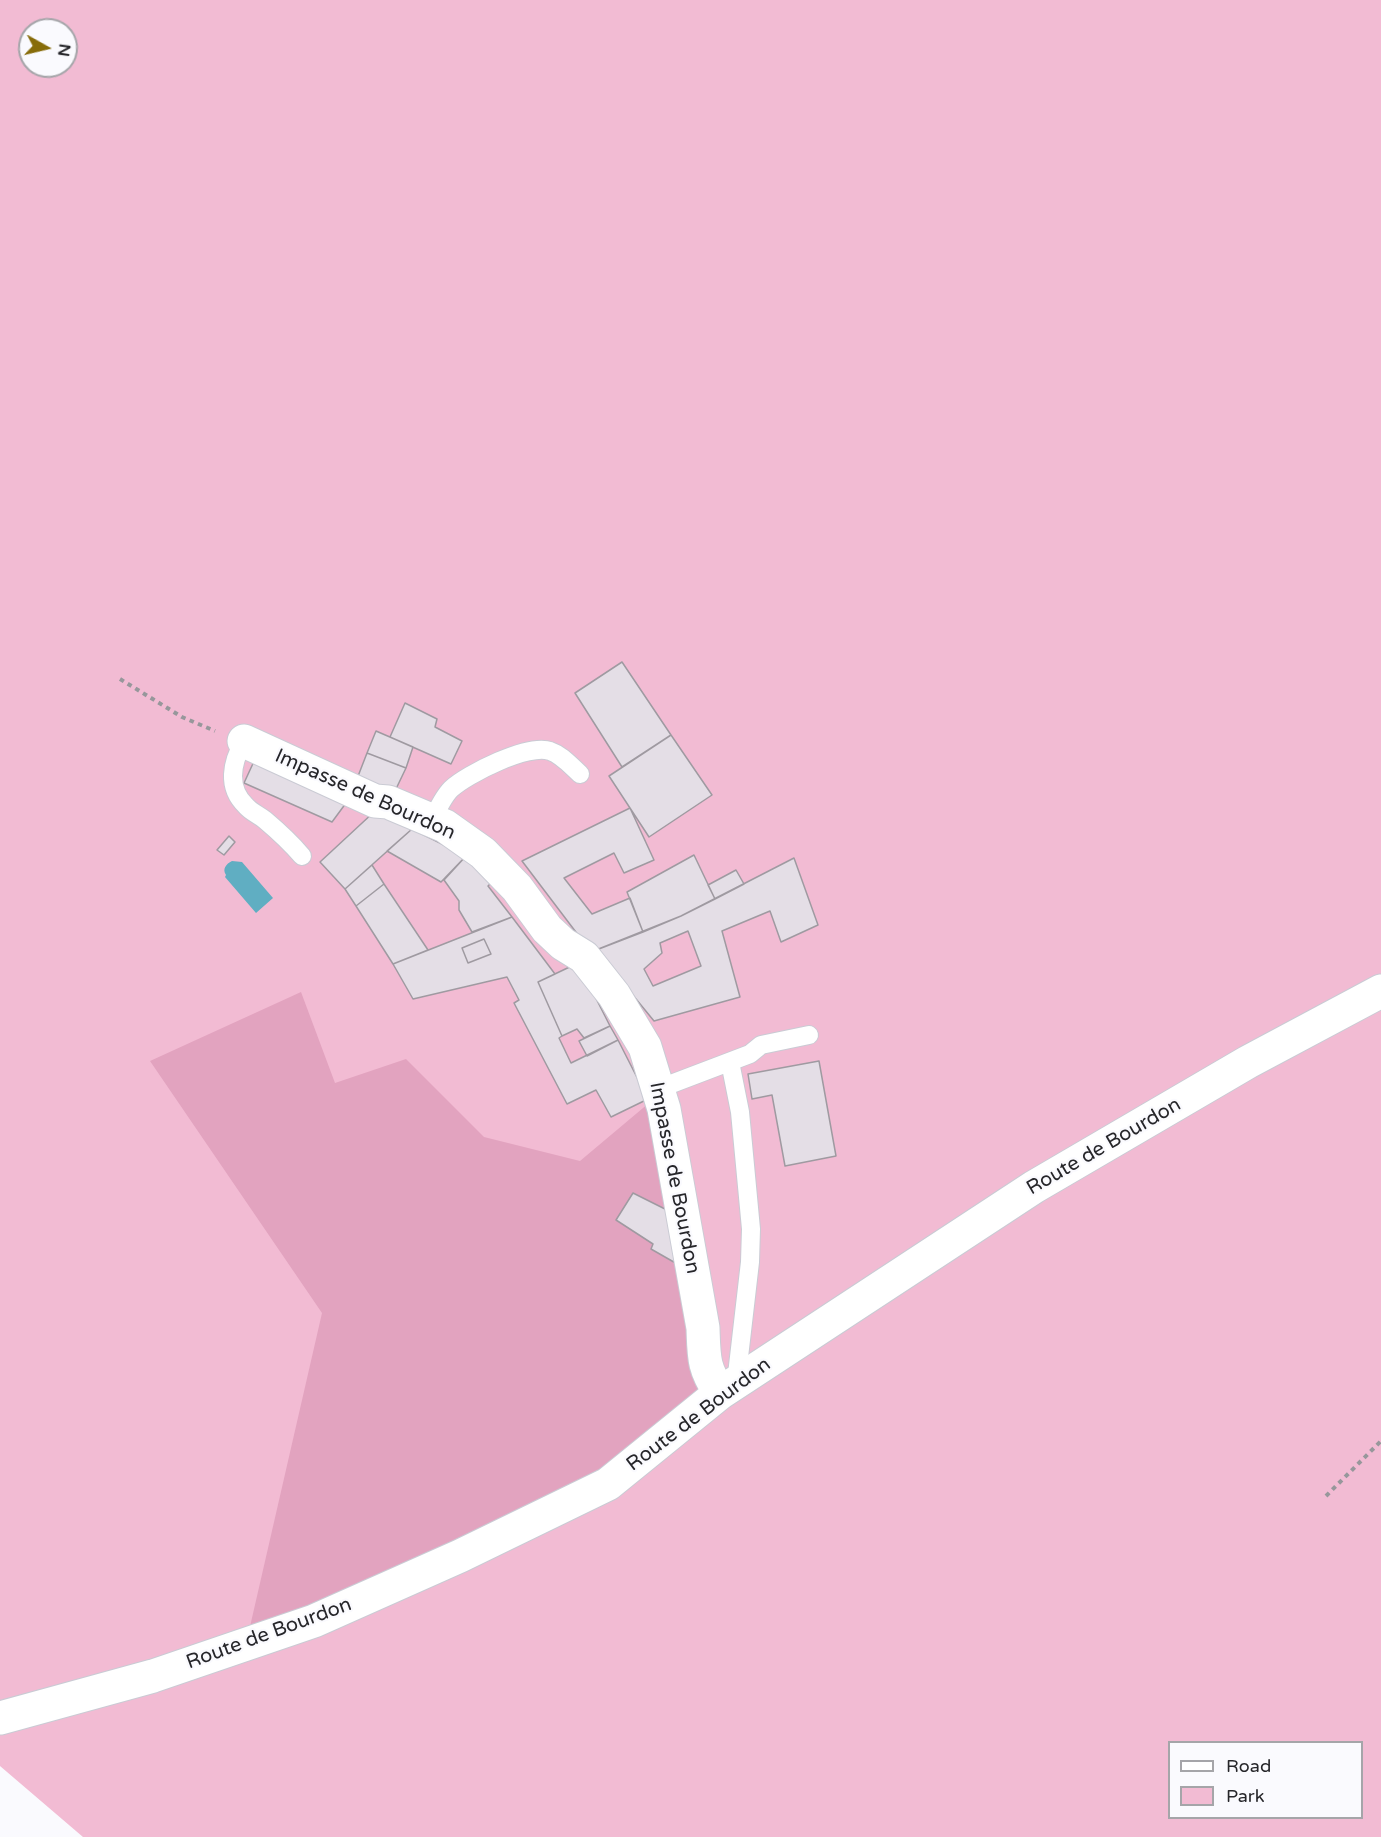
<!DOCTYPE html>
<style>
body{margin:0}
#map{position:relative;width:1381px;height:1837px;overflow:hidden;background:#fafafe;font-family:"Varela Round",sans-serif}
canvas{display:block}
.legend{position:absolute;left:1168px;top:1741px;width:195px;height:78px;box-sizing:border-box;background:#fafafe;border:2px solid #a5a5a9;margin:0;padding:8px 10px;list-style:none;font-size:18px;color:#26262a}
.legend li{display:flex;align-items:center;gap:12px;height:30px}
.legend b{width:30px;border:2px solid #a5a5a9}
.north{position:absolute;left:18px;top:18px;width:60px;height:60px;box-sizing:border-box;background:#fafafe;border:2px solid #a5a5a9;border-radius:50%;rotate:98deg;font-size:16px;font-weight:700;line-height:24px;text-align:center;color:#26262a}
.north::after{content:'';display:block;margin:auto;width:21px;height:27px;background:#876c0a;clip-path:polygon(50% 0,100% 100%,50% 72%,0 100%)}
</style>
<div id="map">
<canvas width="1381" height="1837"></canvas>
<ul class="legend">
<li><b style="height:8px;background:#fff"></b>Road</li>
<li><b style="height:16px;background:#f2bbd3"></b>Park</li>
</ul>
<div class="north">N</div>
</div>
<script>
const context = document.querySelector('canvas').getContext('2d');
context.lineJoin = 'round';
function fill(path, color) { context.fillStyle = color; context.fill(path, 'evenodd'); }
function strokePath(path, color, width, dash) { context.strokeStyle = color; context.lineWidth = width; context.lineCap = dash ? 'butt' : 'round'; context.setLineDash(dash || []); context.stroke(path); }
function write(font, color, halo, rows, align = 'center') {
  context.font = font + ' "Varela Round",sans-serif'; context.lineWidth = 4.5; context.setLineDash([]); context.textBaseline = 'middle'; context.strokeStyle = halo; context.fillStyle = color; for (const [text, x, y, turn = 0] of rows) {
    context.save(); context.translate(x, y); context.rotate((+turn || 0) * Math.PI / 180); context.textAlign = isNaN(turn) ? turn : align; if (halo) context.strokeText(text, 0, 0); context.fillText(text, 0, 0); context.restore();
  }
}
fill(new Path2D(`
 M0,0h1381v1837h-1298l-83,-71zM30,30h36v36h-36zM1170,1742h192v76h-192z`), '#f2bbd3');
fill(new Path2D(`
 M301,992l34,91 71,-24 78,78 96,24 69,-58 71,290 -112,91 -362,160 76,-331 -172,-252z`), '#e2a3bf');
fill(new Path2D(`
 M232,861l10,1 31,36 -17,15 -31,-36 1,-2c-4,-6 0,-11 6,-14z`), '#60aec2');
const building = new Path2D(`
 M622,662l49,73 -49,32 -47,-74z
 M405,703l32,16 -2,8 27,14 -11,23 -61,-27z
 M376,731l37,16 -7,21 -39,-15z
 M671,735l41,60 -63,42 -40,-61z
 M367,753l39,15 -11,23 -40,-7z
 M256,757l93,42 -17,23 -88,-39z
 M630,808l24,52 -30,13 -10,-20 -50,25 28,36 38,-16 13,34 -52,20 -69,-91z
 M375,811l37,18 -67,60 -25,-27z
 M412,829l54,27 -25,26 -54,-31z
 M229,836l6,6 -11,13 -7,-5z
 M694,855l21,44 -34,17 -38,16 -16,-40z
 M466,856l26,26 -4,4 24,31 -40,15 -13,-22v-9l-15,-21z
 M794,858l24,67 -37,17 -11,-31 -48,20 18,66 -86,24 -58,-71 85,-34zM688,931l13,35 -48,20 -9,-17 18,-16 -2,-10z
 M372,865l12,19 -28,22 -11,-17z
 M736,870l8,14 -29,15 -7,-14z
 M384,884l44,66 -35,14 -37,-58z
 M512,917l43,57 -17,8 24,54 -3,2 12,25 47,-23 30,59 -37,18 -15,-27 -29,14 -53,-101 5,-3 -12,-23 -94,22 -20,-35zM484,939l7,15 -23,9 -6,-15z
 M484,939l7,15 -23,9 -6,-15z
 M578,963l32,63 -26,12 -7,-9 -15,7 -24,-54z
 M610,1026l8,14 -31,16 -8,-15z
 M819,1061l17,95 -51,10 -13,-71 -20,4 -4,-25z
 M633,1193l36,18 10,54 -28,-16 2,-5 -37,-24z`);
fill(building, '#e4dee6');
strokePath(building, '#9f9aa1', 1.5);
const service = new Path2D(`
 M244,741c-12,21 -18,46 2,65 5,6 13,9 19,14 13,11 26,23 37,36
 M432,821c5,-11 11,-24 19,-32 16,-15 78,-46 99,-38 12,4 21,15 30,23
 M730,1062l10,50 11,117 -1,33 -14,121
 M658,1089l92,-35 11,-9 48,-10`);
const minor = new Path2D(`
 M244,741l131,60 13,1 57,24 38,27 34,35 30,41 16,15 21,13 30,38 31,52 19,62 39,219c1,29 0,40 17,65
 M0,1718l153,-42 161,-55 146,-65 148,-72 112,-91 314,-206 214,-125 133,-71`);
strokePath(service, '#cacbd4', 20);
strokePath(minor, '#cacbd4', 35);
strokePath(new Path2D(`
 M120,679l62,38 33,14
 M1326,1496l55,-55`), '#97979b', 4, [4.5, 4.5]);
strokePath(service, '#fff', 18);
strokePath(minor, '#fff', 33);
write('20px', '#26262a', '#fafafe', [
 ["Impasse de Bourdon",365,795,24],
 ["Route de Bourdon",1104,1147,-30],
 ["Impasse de Bourdon",674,1178,79],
 ["Route de Bourdon",699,1415,-37],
 ["Route de Bourdon",269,1634,-20]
]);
</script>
